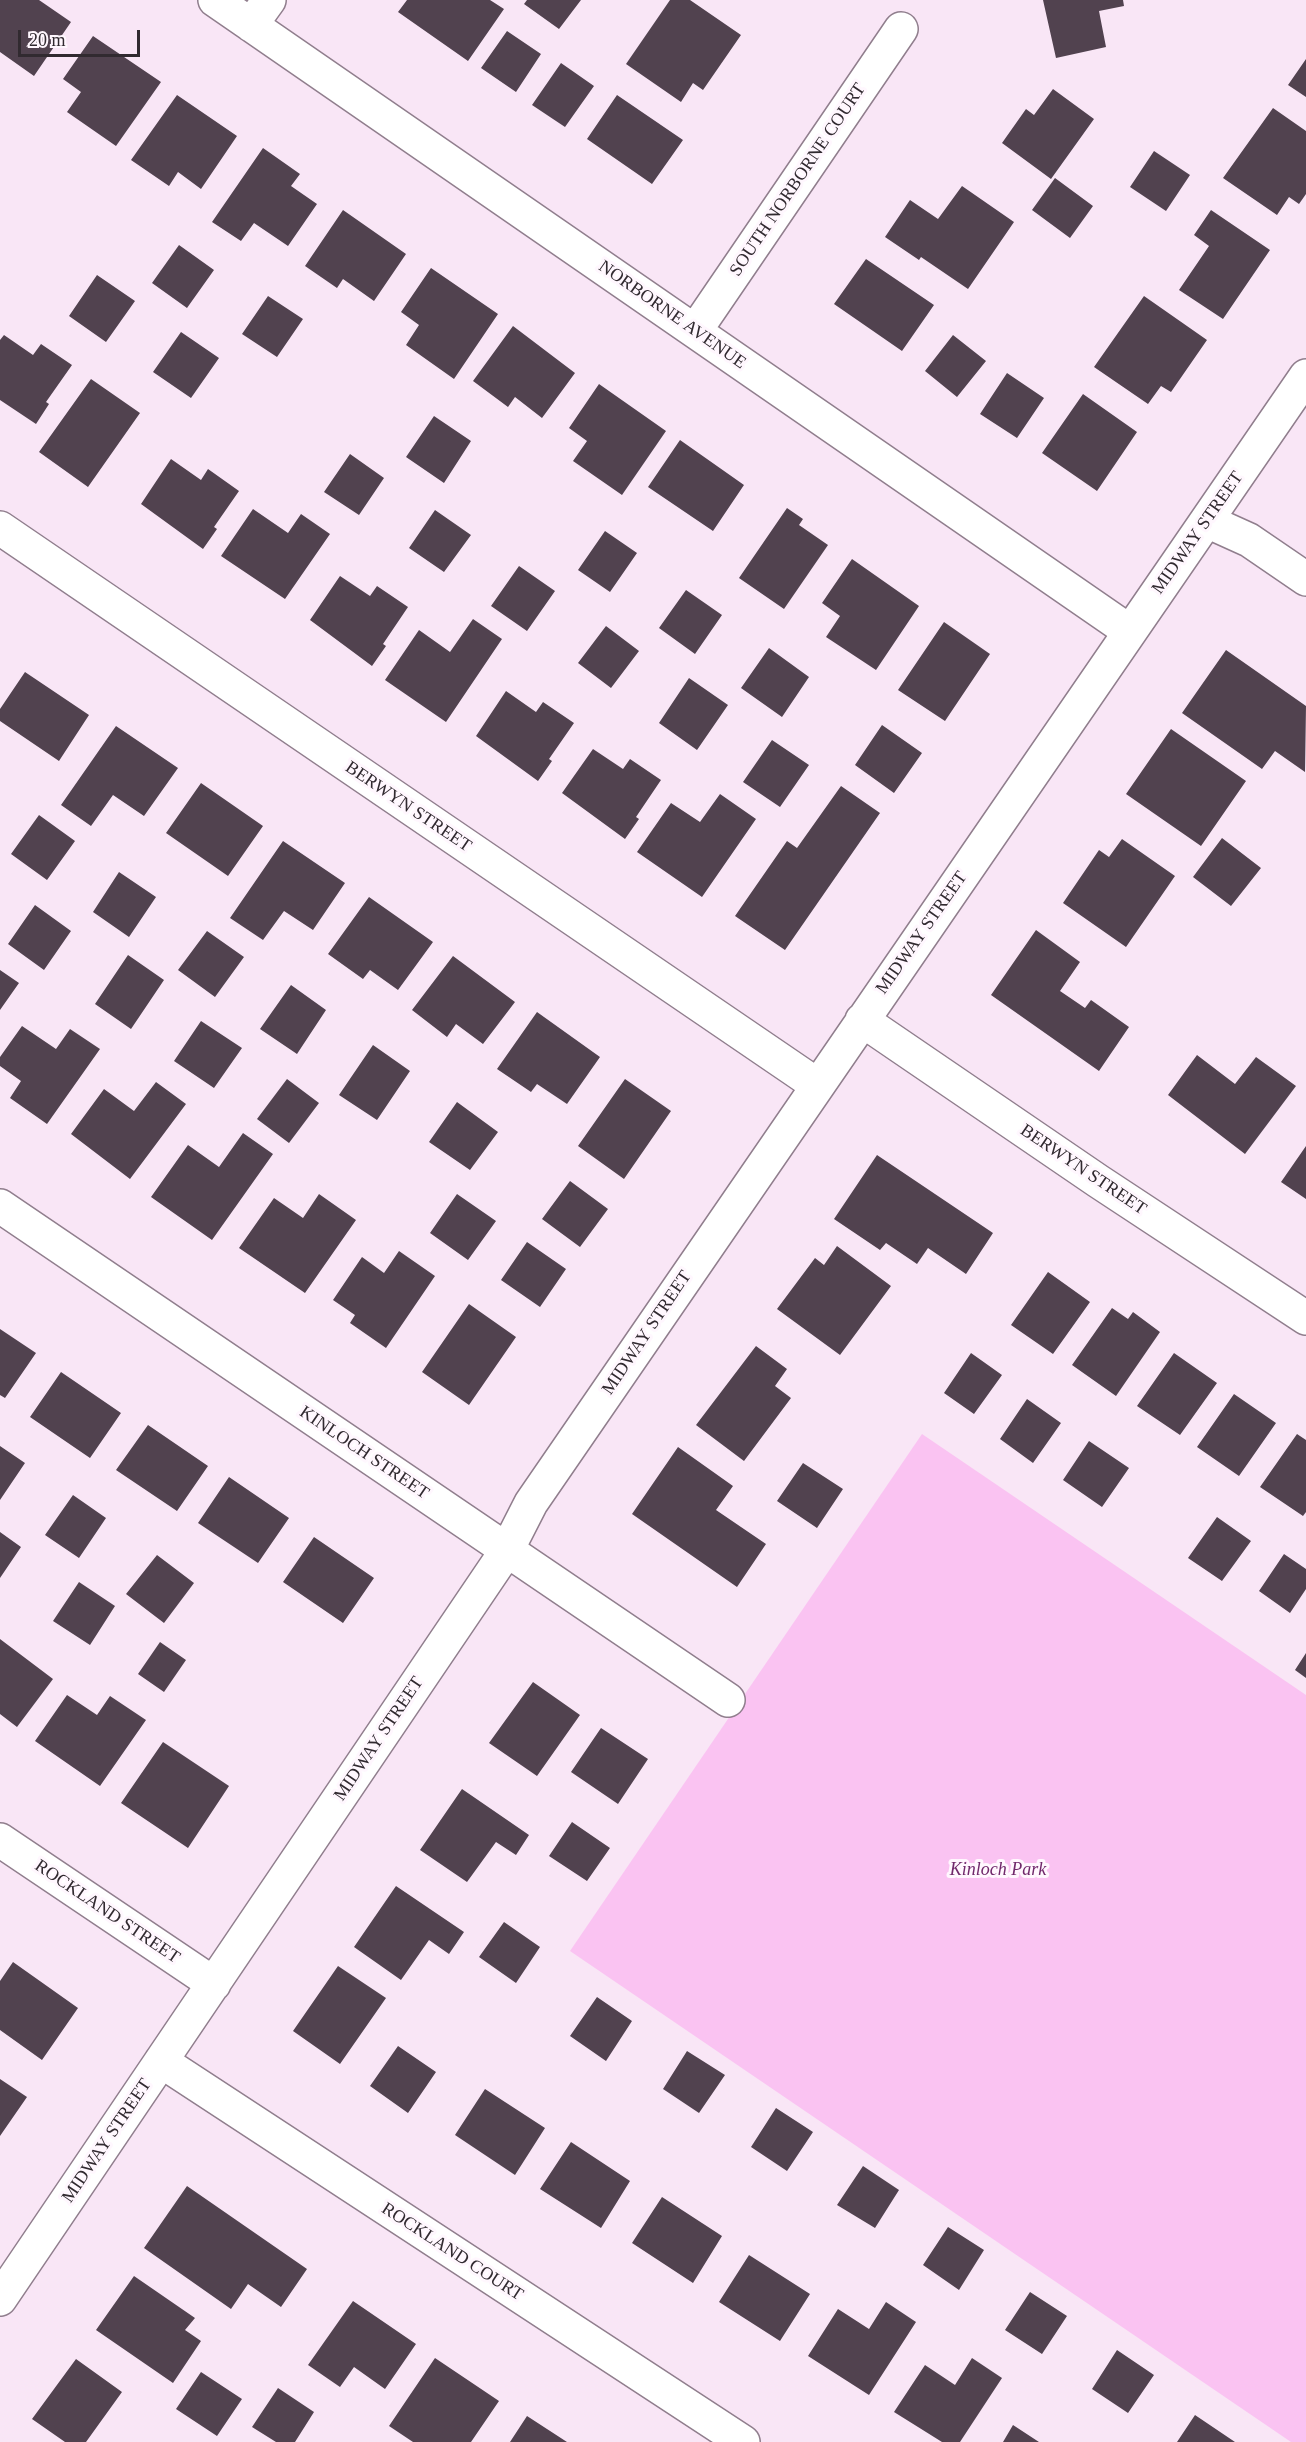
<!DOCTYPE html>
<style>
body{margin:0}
#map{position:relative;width:1306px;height:2442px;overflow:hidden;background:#f9e6f6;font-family:"Times New Roman",serif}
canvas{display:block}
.scale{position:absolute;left:18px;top:30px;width:122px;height:27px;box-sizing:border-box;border:3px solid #312a30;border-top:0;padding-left:8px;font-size:18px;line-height:21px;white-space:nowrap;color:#312a30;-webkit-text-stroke:4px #fff7fe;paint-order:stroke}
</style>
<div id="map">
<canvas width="1306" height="2442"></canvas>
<div class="scale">20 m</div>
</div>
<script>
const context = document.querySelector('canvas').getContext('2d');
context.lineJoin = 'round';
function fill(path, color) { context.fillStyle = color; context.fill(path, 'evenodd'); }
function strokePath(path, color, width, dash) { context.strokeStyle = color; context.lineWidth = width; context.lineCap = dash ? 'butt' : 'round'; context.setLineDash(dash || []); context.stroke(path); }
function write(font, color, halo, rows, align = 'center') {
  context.font = font + ' "Times New Roman",serif'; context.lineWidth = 6; context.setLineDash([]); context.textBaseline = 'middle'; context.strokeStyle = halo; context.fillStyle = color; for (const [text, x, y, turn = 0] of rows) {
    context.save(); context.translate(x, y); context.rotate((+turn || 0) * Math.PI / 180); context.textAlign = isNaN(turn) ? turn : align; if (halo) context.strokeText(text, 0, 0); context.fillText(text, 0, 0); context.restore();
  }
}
fill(new Path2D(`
 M922,1434l384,261v747h-15l-721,-491z`), '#fac3f2');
fill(new Path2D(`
 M0,0h39l32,22 -37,54 -34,-24z
 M407,0h83l14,9 -36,52 -70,-49z
 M527,0h54l-22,29 -35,-25z
 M670,0h20l51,35 -38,55 -10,-7 -12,19 -55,-38z
 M1043,0h80l1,6 -25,5 7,36 -50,11z
 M507,31l34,23 -25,38 -35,-24z
 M93,36l68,46 -45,64 -49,-34 14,-20 -18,-13z
 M1306,59v38l-18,-12z
 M561,63l33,23 -29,41 -33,-22z
 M1053,89l41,30 -43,60 -49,-36 24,-34 8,6z
 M177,95l60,41 -36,53 -23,-17 -9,14 -38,-26z
 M617,95l66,45 -31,44 -65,-45z
 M1273,108l33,23v63l-7,10 -10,-7 -12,18 -54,-37z
 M263,148l37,26 -9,12 26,18 -29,42 -34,-23 -13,18 -29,-19z
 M1154,151l36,24 -24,36 -36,-24z
 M1055,178l38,28 -23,32 -38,-28z
 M962,186l52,36 -46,67 -47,-32 -2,3 -34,-23 25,-37 28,19z
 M343,210l63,44 -32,47 -31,-22 -6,9 -32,-22z
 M1211,210l59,40 -47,69 -44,-29 30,-44 -15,-11z
 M179,245l35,25 -27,38 -35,-25z
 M866,259l68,46 -32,46 -68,-47z
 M431,268l67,46 -44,65 -48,-34 13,-20 -18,-13z
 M97,275l38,26 -29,41 -37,-26z
 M268,296l35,23 -26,38 -35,-23z
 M1144,296l63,44 -36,52 -10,-6 -13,18 -54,-37z
 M513,326l62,47 -33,45 -27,-21 -7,10 -35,-26z
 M181,332l38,26 -28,40 -38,-26z
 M4,335l29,20 8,-11 31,21 -26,37 3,2 -13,20 -36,-24v-60z
 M953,335l33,26 -29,36 -32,-26z
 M1007,373l37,25 -27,40 -37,-24z
 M91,379l49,34 -52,74 -49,-35z
 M599,384l67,47 -44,64 -49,-34 14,-20 -18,-13z
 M1083,394l54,38 -40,59 -55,-38z
 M434,416l37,25 -27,42 -38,-26z
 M680,440l64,45 -31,46 -65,-44z
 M350,454l34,24 -25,37 -35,-23z
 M171,459l30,21 7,-11 31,22 -25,36 3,2 -14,20 -62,-45z
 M787,508l16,11 -4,6 29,20 -44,64 -45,-31z
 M253,509l35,24 13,-19 29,20 -45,65 -64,-43z
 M435,510l36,25 -27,37 -35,-24z
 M605,531l32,22 -27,39 -32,-22z
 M852,559l67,47 -43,64 -50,-33 14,-21 -18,-13z
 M519,566l36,25 -28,40 -36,-25z
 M340,576l30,20 7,-10 31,21 -25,37 3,2 -14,20 -62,-46z
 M686,590l36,25 -27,39 -36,-26z
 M473,619l29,20 -56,83 -61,-42 34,-50 31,22z
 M944,622l46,32 -45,67 -47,-31z
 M606,626l33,25 -28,37 -33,-25z
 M769,648l40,29 -27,40 -41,-29z
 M1226,650l80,56 -1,66 -30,-21 -13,18 -80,-56z
 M25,672l64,43 -30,46 -59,-40v-12z
 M689,678l39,27 -31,45 -38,-27z
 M506,691l30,21 7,-10 31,21 -25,36 3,2 -14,20 -62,-45z
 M882,725l40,28 -28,40 -39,-28z
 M116,726l62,42 -34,48 -31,-21 -22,31 -30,-21z
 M1171,729l75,52 -45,65 -75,-52z
 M772,740l37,25 -29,42 -37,-25z
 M593,749l30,20 7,-10 31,21 -25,37 3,2 -14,20 -63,-46z
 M201,783l62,43 -35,50 -62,-43z
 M841,786l39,27 -95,137 -50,-34 52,-75 10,7z
 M720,794l36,25 -54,78 -65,-45 34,-49 29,19z
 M39,815l36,26 -28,39 -36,-26z
 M1222,838l39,30 -30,38 -38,-29z
 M1122,839l53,37 -49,71 -63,-44 36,-53 10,7z
 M283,841l62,42 -32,47 -29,-19 -21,29 -33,-22z
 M119,872l37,25 -27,40 -36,-25z
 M369,897l64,45 -35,48 -28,-20 -7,9 -35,-25z
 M35,905l36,26 -27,39 -36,-26z
 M1036,930l44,32 -20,29 25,17 6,-8 38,27 -30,44 -108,-76z
 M207,931l37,26 -29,40 -37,-27z
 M128,955l36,25 -33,49 -36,-25z
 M453,956l62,46 -32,42 -27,-20 -9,13 -35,-27z
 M0,970l19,13 -19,27z
 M291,985l35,25 -29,44 -37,-25z
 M537,1012l63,45 -33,47 -30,-20 -6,8 -34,-23z
 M201,1021l41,27 -28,40 -40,-27z
 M22,1026l34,23 14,-20 30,20 -53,75 -37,-26 11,-17 -21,-15v-9z
 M373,1045l37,26 -33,49 -38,-25z
 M1197,1055l38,29 21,-27 40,29 -51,68 -77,-59z
 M287,1079l32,24 -30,40 -32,-24z
 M625,1079l46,32 -47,68 -46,-33z
 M156,1082l30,22 -56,75 -59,-45 33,-45 30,22z
 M457,1102l41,30 -28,38 -41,-28z
 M243,1133l30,21 -61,86 -61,-43 37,-52 31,22z
 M1306,1146v53l-25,-17z
 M877,1155l116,78 -27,41 -38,-26 -11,16 -31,-21 -6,7 -46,-31z
 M570,1181l38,28 -28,38 -38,-28z
 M319,1194l37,26 -51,73 -66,-45 35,-50 29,20z
 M457,1194l39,27 -28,39 -38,-27z
 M527,1242l39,27 -26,38 -39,-27z
 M837,1246l54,40 -51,69 -63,-46 38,-51 9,7z
 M399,1251l36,25 -49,72 -36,-25 5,-8 -22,-15 29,-43 22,16z
 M1048,1272l42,30 -37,52 -42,-29z
 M469,1304l47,33 -47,68 -47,-33z
 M1112,1308l16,11 5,-7 27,20 -44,64 -44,-31z
 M0,1329l36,24 -31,45 -5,-3z
 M756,1346l31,23 -12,17 16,12 -47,63 -48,-36z
 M971,1353l31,22 -28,39 -30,-21z
 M1174,1353l43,30 -37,52 -43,-29z
 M61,1372l60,41 -31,45 -60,-41z
 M1234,1394l42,29 -37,53 -42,-29z
 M1027,1399l34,24 -28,40 -33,-24z
 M148,1425l60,41 -31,45 -61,-41z
 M1297,1434l9,6v72l-3,4 -43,-29z
 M1089,1441l40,27 -27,39 -39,-27z
 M0,1446l25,17 -25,37z
 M678,1447l55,39 -17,24 50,34 -29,43 -105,-73z
 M803,1463l40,26 -26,39 -40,-27z
 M229,1477l60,41 -31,45 -60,-40z
 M73,1495l33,23 -27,40 -34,-23z
 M1217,1517l34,24 -29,40 -34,-23z
 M0,1532l21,15 -21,31z
 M314,1537l60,41 -31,45 -60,-41z
 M1284,1554l22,15v20l-16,24 -31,-22z
 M157,1555l37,28 -30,40 -38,-29z
 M79,1582l36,24 -25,39 -37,-24z
 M0,1639l53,40 -36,48 -17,-13z
 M160,1642l26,18 -22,32 -26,-18z
 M1306,1653v25l-11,-8z
 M533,1682l47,33 -43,61 -48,-33z
 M67,1695l30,20 13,-19 36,24 -46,66 -65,-45z
 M601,1728l47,31 -30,45 -47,-32z
 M163,1742l66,44 -41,62 -67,-45z
 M462,1789l67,46 -13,20 -20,-13 -29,40 -47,-32z
 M572,1822l38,26 -23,33 -38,-25z
 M396,1886l68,46 -15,22 -20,-14 -28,40 -47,-33z
 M504,1922l36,25 -24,36 -37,-26z
 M13,1962l65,46 -36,52 -42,-30v-49z
 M338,1966l48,32 -46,66 -47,-33z
 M597,1997l35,24 -26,40 -36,-25z
 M398,2046l38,26 -28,41 -38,-27z
 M687,2051l38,24 -26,38 -36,-24z
 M0,2079l27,18 -27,39z
 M485,2089l60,39 -30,47 -60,-40z
 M776,2108l37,24 -26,39 -36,-24z
 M571,2142l59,39 -29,47 -61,-39z
 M863,2166l36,24 -24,38 -38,-23z
 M187,2186l120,83 -26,38 -33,-23 -17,25 -87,-61z
 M662,2197l60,39 -29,47 -61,-40z
 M948,2227l36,23 -25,40 -36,-25z
 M749,2255l61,39 -30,47 -61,-39z
 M134,2276l61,42 -10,12 16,11 -28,42 -77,-53z
 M1030,2292l37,24 -25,38 -37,-24z
 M353,2301l63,43 -31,45 -31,-22 -14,20 -32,-22z
 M886,2302l30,20 -47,73 -61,-39 30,-47 31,20z
 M1117,2350l37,25 -26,38 -36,-24z
 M435,2358l64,43 -28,41h-58l-24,-16z
 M972,2358l30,20 -42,64h-18l-48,-30 31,-47 30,20z
 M76,2359l46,33 -36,50h-21l-33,-23z
 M201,2372l41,27 -25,37 -41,-27z
 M278,2388l36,24 -19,30h-19l-24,-15z
 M1195,2415l40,27h-58z
 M527,2416l40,26h-57z
 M1013,2425l26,17h-36z`), '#51424f');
const minor = new Path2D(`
 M215,0l914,631
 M251,25l18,-25
 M695,331l206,-302
 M1207,521l42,19 57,39
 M0,528l817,557
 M862,1020l236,161 208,137
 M0,1206l728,494
 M0,1840l214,144
 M161,2061l582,381
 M0,2299l507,-749 24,-47 775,-1127`);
strokePath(minor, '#907e8d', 36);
strokePath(minor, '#fff', 33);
write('18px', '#312a30', '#fff7fe', [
 ["SOUTH NORBORNE COURT",798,180,-56],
 ["NORBORNE AVENUE",672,315,35],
 ["MIDWAY STREET",1198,533,-55],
 ["BERWYN STREET",408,807,34],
 ["MIDWAY STREET",922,933,-55],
 ["BERWYN STREET",1083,1170,34],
 ["MIDWAY STREET",647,1333,-56],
 ["KINLOCH STREET",364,1453,34],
 ["MIDWAY STREET",379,1739,-56],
 ["ROCKLAND STREET",107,1912,34],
 ["MIDWAY STREET",107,2141,-56],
 ["ROCKLAND COURT",452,2252,33]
]);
write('italic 18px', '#70286b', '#fff7fe', [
 ["Kinloch Park",998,1870]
]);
</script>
